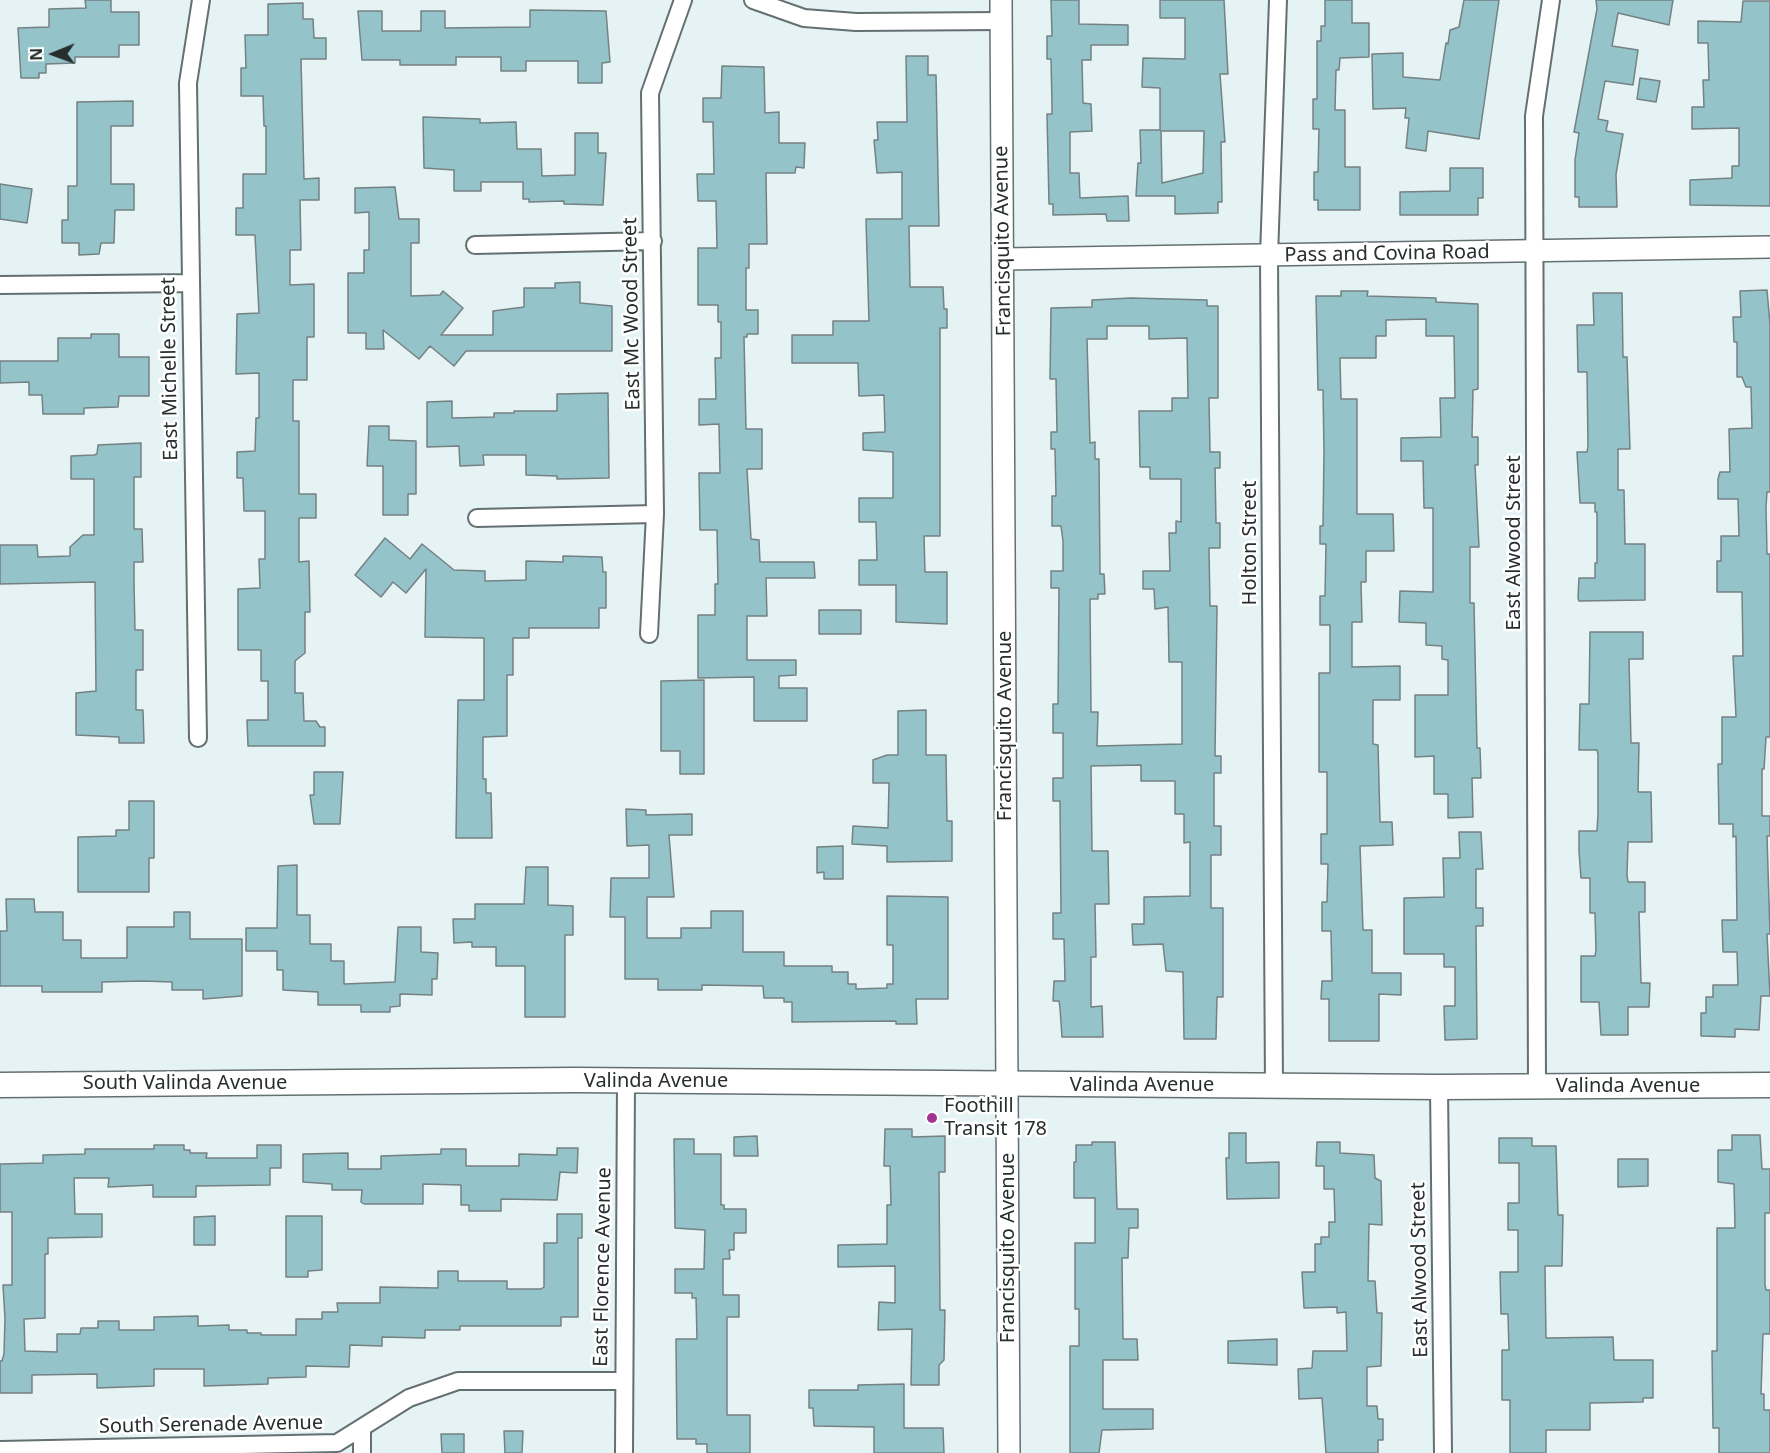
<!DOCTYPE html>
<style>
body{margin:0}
#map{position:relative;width:1770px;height:1453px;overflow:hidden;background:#e5f3f4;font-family:"Noto Sans",sans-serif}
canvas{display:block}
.north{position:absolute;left:24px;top:24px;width:60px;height:60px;-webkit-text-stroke:4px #fff;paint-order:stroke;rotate:269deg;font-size:16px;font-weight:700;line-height:24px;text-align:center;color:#282d2d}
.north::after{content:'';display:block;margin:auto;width:21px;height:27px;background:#282d2d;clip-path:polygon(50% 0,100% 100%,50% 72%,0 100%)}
</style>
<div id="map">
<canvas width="1770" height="1453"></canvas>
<div class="north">N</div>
</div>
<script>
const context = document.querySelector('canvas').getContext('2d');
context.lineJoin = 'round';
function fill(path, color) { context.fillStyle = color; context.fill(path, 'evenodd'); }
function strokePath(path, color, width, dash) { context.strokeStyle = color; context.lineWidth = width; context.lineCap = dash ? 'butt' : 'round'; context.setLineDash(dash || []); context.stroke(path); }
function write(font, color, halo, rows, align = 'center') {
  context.font = font + ' "Noto Sans",sans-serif'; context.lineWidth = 5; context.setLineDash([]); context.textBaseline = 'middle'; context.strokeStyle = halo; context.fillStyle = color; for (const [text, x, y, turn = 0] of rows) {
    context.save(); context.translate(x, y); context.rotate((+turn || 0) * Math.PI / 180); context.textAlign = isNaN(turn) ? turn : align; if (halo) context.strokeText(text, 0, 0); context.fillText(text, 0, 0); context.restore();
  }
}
const building = new Path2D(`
 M85,0h26v12h28v33h-20v12h-44v6l-29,1v9h-7v5h-18l-3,-50 31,-1v-18l37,-1z
 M1051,0h28v24l49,1v20h-37v15h-9l1,43 8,1 1,27 -22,1v41h9l1,25 48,-2 1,25h-22l-1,-7 -53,1v-11h-4l-2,-90h5v-10l-1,-45h-4v-23h5z
 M1160,0h64l4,74h-8l5,68h-4l1,60h-4v11l-43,1v-18h-39l2,-33h3l-1,-33h20v-42l-18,-1 1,-29 42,1v-41h-25zM1161,131h43l-1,42 -41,10z
 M1325,0h27v23h17v34l-29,1 -1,12h-3l-1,40h10v57h15v43h-42v-10h-4v-28h4l1,-43h-6v-30h4v-58h4v-15h4z
 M1464,0h35l-20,139 -51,-8 -2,20 -20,-3 3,-30h-4l1,-10 -33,1 -1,-55 31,-1v24l37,3 6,-37 2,1 2,-14 9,-3z
 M1596,0h77l-4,25 -51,-12 -6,33 26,4 -5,35 -28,-4 -7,38 10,2 -2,10 17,3 -7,40 1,33h-38v-10h-4v-37l4,-27 -5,-1 23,-123z
 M1743,1h27v205l-80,-1v-25l42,-2v-12h7v-38l-47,1v-22h12l-1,-27h6l-1,-37h-10v-22l43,1z
 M303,3v16h10l1,19h12v21h-25l3,120 15,-1v22h-19l1,50h-11v35l24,-1v53h-7v43h-14v41h6v73h17v24h-17v44l10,-1 1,51h-5v41l-10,8v32h8l1,28h12l4,6h5v19h-77l-1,-26h21v-39h-7v-31h-23v-61l22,-1 -1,-29h6v-48h-21l-1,-33h-6v-26l18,-1 1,-33h3v-45l-23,1 1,-60 22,-1 -4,-78h-19v-27h7v-34h23v-48h-2l-1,-30h-22v-28h5l-1,-33h23v-31z
 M530,10l76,1 4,51 -8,1v20h-24v-22h-52v10h-25v-14h-45v8h-56v-5h-38l-4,-49h24v20h39v-20h24v17l85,-1z
 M906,56h22v19h8l3,151h-30l1,61h33l1,22h3v19h-7v208h-16l1,36h22v52l-51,-2v-37h-37v-25h18l-1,-38h-17v-24h34v-46l-30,-2v-17l22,-1 -1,-37 -25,1 -1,-33h-66v-28h41v-14h36l-3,-102h36v-47l-25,1 -3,-33h4l-1,-18h30z
 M722,66l42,1 1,46 14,-1v31h26l-1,25 -8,-1 -1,6h-29l1,71h-18v24h-3v42h12v24h-11v3h-3l2,92h16v40h-15l4,70 8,1 1,22h54l1,16h-49l1,38h-20v44h49v15l-17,1v12h28v33h-53v-44l-56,1v-63h17v-31h3l-1,-54h-17l-1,-57h21l-1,-49 -20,1v-26h17l-1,-41h6v-36h-3v-17h-20v-57h19l-1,-47h-18l-1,-27h17l-1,-52h-10v-24h18z
 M1640,78l20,3 -4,21 -19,-3z
 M133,101v25h-22v58h23v26h-19l-1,33h-13l-2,11 -20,1v-12h-17v-23h6v-34h9v-84z
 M423,117l57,2v4l36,-1 1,27h24l1,27 33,-1v-42h23v20h8l-3,52 -39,-1v-3l-35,1v-3h-6v-17h-42v9h-27v-21l-30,-2z
 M1450,168h33v30h-5v17h-78v-23l50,-1z
 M0,184l32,5 -5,34 -27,-4z
 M395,187l4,32h20v24h-8v53l29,-1 3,-4 20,17 -22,27h52v-24l31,-4v-19h31v-5l25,-1v21l32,3v45h-146l-12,15 -24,-20 -11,13 -36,-29 1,19h-18v-16h-18v-60h16v-23h5v-38l-14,1v-25z
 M1767,290l3,34v168h-3l-1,15 1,47h3v183h-4l-2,32h-2v47h8v20h-3l3,98h-3l3,62h-9l-2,34 -24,-1v8l-34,-1v-23h5v-16h7v-12h25l-1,-33h-14l-1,-32h15l-1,-84 -3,1v-13h-14l-1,-60h4v-47h14l-3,-61h10l-1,-64h-25v-31h4v-25h18l-1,-37h-20v-20l2,-7h10l-1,-43 23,-1 -1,-41h-5l-4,-10h-5v-35h-3l-1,-25h8l-1,-26z
 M1341,291h27l-1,5 69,2v4l42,2v85l-5,1 -1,47h6v28h-3l4,82h-9v56h4l3,145h3l1,30h-9l1,39 -25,1v-24h-14v-38l-19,1v-62h33v-35l-6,-1v-13l-16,-1v-22l-27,-1 1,-31 33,1v-84h-9l-1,-47h-22v-23l40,-1 -1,-39h15l-1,-62h-28v-17l-40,1v16h-10v22h-36l1,41h16v115h36l1,37h-28v31h-5l1,40h-10v45l48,-1v34h-27v44l5,1 2,77h12l1,23 -33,1 3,84h9v43h29v22l-22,-1v47h-50v-42h-8l1,-18h10l-1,-50h-9v-29h5l1,-38h-7v-30h6v-62h-8v-99h11v-48h-10v-29h5l1,-52h-6v-18h3l1,-75 -1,-61h-5l-2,-94h25z
 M1593,293h29l1,64h4l3,92h-12v41h6l1,54h20v56l-66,1 -1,-3 1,-20h16v-15h2v-51h-2v-9h-15l-3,-51h10l1,-6 -1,-74h-9l-1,-47h17z
 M1131,298l76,2v6h11v92h-9l1,54h10v16h-5l1,55h4v25h-11l1,58h7l-2,150h6v17h-7v53h7v29h-10v53h12v89h-6l-1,42h-32l-1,-67 -17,-1 -3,-27 -30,1 -1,-21h12v-27l46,-1v-54l-6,1v-29h-9v-33h-34v-16l-50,1 1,85h16l1,53h-14l1,53h-5v50l11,-1 1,31h-41l-2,-29 -1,-7h-6l1,-20h11l-1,-42h-11v-26h8l-1,-112h-7v-23h10v-45h-10v-29h5l1,-116h-8v-17h12v-30l-2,-15h-9v-30h4l-1,-47h-4v-17h6l-1,-53h-6l1,-71 41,-1v-7zM1107,326h42v13l38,-1 1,60h-16v13h-33l1,56h10v12h31v43l-5,-1v12h-7l1,38h-27v18h11l1,20 13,-2 1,55h13v82l-85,2 1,-34h-7l-1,-113h8v-5h7l-1,-20h-4l-1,-115h-4v-17l-5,1 -3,-104h20z
 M91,334h28v23h30v39h-30l-1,11 -34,1v6h-41l-1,-19h-13v-13l-29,1v-22h58v-23h33z
 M608,393l1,85 -52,1v-3l-31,-1v-20h-43l1,10 -24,1 -1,-20 -32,1v-45l25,-1v17l42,-1v-4h20v-2h43v-17z
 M369,426h20v14l27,1v53h-8v21h-25v-49h-16z
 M141,443v34h-7v52h8l1,33h-9v20l1,48h8v40h-7v40h7l1,33h-25v-6l-43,-2v-42l20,-2 -1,-109 -95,2v-39h37l1,12 32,-1v-9l13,-12h11v-56h-23v-23l23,-1 3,-1 1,-9z
 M385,538l25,21 12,-15 32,26 31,1v10l41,-1v-19l37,1v-6l39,1 1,15h3v36h-7v20h-70v10h-16v37h-6v61l-24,1v42h3v14h5l1,45h-36l2,-138h26v-62l-59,-1 1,-68 -20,24 -13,-11 -12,15 -26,-22z
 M819,610h42v24h-42z
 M1590,632h53v27h-14l2,84h8l-1,49h13l1,50h-24l-1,33 1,7h17v30h-6l2,71h9l-1,24h-21v28h-27l-2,-33h-18v-46h14l1,-6 -1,-37h-5v-35h-9l-2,-27v-20h18l1,-17v-60l-1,-4h-18l1,-46h9z
 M704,680v94h-24v-23h-19v-70z
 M926,710v45h20l1,66h5v40l-65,1v-16l-35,-2 1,-18 35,2 1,-45h-16v-23l14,-5h11v-44z
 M314,772h29l-3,52h-26l-4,-29h4z
 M129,801h25v57h-5v34h-71v-55l38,-1v-6h13z
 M626,809l20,1v5l46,-1v21h-23l5,62h-27v41h34v-10h30v-17h32v41h41v14h48v6h16v12h8v5l31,-1v-4h6v-39h-6v-49l61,1v102h-32l1,25h-21v-3l-104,1v-20h-8v-4h-20l-1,-12 -61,-1v5h-44v-11h-33v-62h-15l1,-39h38v-33l-22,1z
 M1459,832h22l2,37h-7v39h7v18h-7l1,113 -32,1 -1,-34h11v-39h-11v-13h-40v-56l40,-1 -1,-39h17z
 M843,846v33h-19v-7l-7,1v-26z
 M297,865v50h13v29h21v17h13v23l51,-2 3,-55h23v25l17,1 -1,26h-5v16l-32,-1v12l-10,1v5h-29v-7h-43v-13l-35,-2v-20h-6v-19h-31v-23h31l1,-62z
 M526,867h22v38l25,1v29h-8v82h-40v-51h-29v-19h-24v-5l-18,1 -1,-24h22v-15h49z
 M6,899h28l1,13h28v28h18v18h46v-31h47v-15h16v27h52v57l-39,3v-9h-31v-8l-29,-1 -41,1v10h-60v-6h-42v-55h7z
 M885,1129h27v8l33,-1v36h-6l1,138h5l-1,50 -5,5v20h-28l1,-56 -34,1 1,-28 16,1v-37l-57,1v-22l49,-1v-39h4l-1,-39h-6z
 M1229,1133h17v30l33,-1v36l-52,1 -1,-41h3z
 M1732,1135h28l2,34h8v44h-5v72l1,5h4v44h-7l-2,60h3v16h6v43h-51v-25h-6l-1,-77h5v-123h18l-1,-44 -16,-2v-32h14z
 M757,1136l1,20h-24v-19z
 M1499,1138h33v8h24l2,69h5l-1,51h-17l1,72 67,-1 1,23h39v38h-10v4l-53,1v27h-44v23h-36v-53h-8v-50h7l-1,-36h-7l-1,-42h18v-42h-10v-27h11v-40h-20z
 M674,1139h20v15h27v51h3v4h22v24h-12v17h-5l1,9h-7v36h16v22h-12v98h23v38h-43v-9h-11v-5h-19l-1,-100h21l-1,-41h-4v-5h-17v-24h29l1,-39 -30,-2z
 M1092,1142h23l2,67h21v19h-9l-1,30h-6l1,81h14l1,21h-35v49h50v20l-51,1 -3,23h-29v-107h9v-37h-4v-66h20v-45h-21v-36h2v-17h16z
 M1317,1142h23v11l34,2 1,23 6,3 1,44 -13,-1 -1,57h7l2,32h5l-1,53 -14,1v39h10l1,13h5v21h-5v13h-52l-4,-55 -23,1 -1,-30 14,-1 1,-17h34l-1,-39 -9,1v-6l-33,1 -2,-36h13v-28h6v-7h8v-15h6l-1,-33h-10v-23h-8z
 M154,1145h30v5h6v3h17l-1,5h51v-13h24v23h-11v17l-74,1v11h-43v-12l-45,2 1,-9h-35l1,36h27v23l-54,1v16h-3v64l-21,1 1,32 32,1v-18h23l1,-6h17v-7h21v9h35v-13l44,-1v10l31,-1v5h18v3h14v2h35v-16h26v-7h16l-1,-9h43v-16l58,1v-17h20v10h49v8h34l3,-2v-44h13v-29h25v24h-4v79h-17v9h-101v4h-35v8l-43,-1v9l-32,-1 -1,22 -43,-1v11l-38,1v6l-64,2v-17h-50v17l-57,2v-14l-65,1v18h-32v-32h2l2,-7 1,-35 -2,-34h9v-73h-12v-48l43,-1v-8l42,-1v-5h69z
 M557,1148h21l-1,25 -17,-1 -3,28 -56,-1v12h-32v-6h-8v-20l-38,-1v20h-59l-3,-2 1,-12h-30v-6l-29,-2v-28l45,-1v16h33v-13l60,-2v-5h25v17h53v-12l38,1z
 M1618,1159h30v27l-30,1z
 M215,1216v29h-21v-28z
 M286,1216h36v54l-14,1v6h-22z
 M1277,1339v26l-49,-2v-22z
 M904,1384v44h39l1,25h-70v-26l-60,-1 -1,-18h-4v-18h49v-5z
 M504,1431h19l-1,22h-17z
 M441,1434h23v19h-22z`);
fill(building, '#94c3ca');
strokePath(building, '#758183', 1.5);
const minor = new Path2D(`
 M753,0l51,18 52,4 145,-1
 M475,245l178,-4
 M0,285l190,-2
 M477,518l178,-4
 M649,634l6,-120 -5,-421 33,-93
 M198,738l-10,-655 13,-83
 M1274,1086l-5,-830 9,-256
 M1537,1086l-3,-970 17,-116
 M1439,1087l4,366
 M362,1429v24
 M0,1450l337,-7 72,-45 49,-17h165
 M624,1453l2,-372`);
const tertiary = new Path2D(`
 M1001,0l8,1453
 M1004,259l766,-12`);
const secondary = new Path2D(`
 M0,1085l575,-5 864,7 331,-2`);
strokePath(minor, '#646f71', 20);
strokePath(tertiary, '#646f71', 24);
strokePath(secondary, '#646f71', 27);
strokePath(minor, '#fff', 16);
strokePath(tertiary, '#fff', 21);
strokePath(secondary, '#fff', 24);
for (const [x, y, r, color] of [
 [932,1118,6,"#a33390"]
]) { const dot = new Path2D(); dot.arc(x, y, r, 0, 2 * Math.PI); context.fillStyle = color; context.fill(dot); strokePath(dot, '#fff', 2); }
write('20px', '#282d2d', '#fff', [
 ["Francisquito Avenue",1003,241,-91],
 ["Pass and Covina Road",1387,254,-1],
 ["East Mc Wood Street",632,314,-91],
 ["East Michelle Street",170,369,-91],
 ["Holton Street",1250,543,-90],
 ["East Alwood Street",1514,543,-90],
 ["Francisquito Avenue",1005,726,-90],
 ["Valinda Avenue",656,1081],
 ["South Valinda Avenue",185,1083],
 ["Valinda Avenue",1142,1085],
 ["Valinda Avenue",1628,1086],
 ["Francisquito Avenue",1008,1248,-90],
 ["East Florence Avenue",603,1267,-89],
 ["East Alwood Street",1420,1270,-91],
 ["South Serenade Avenue",211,1425,-1]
]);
write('20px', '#282d2d', '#fff', [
 ["Foothill",944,1106],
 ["Transit 178",944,1129]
], 'left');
</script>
